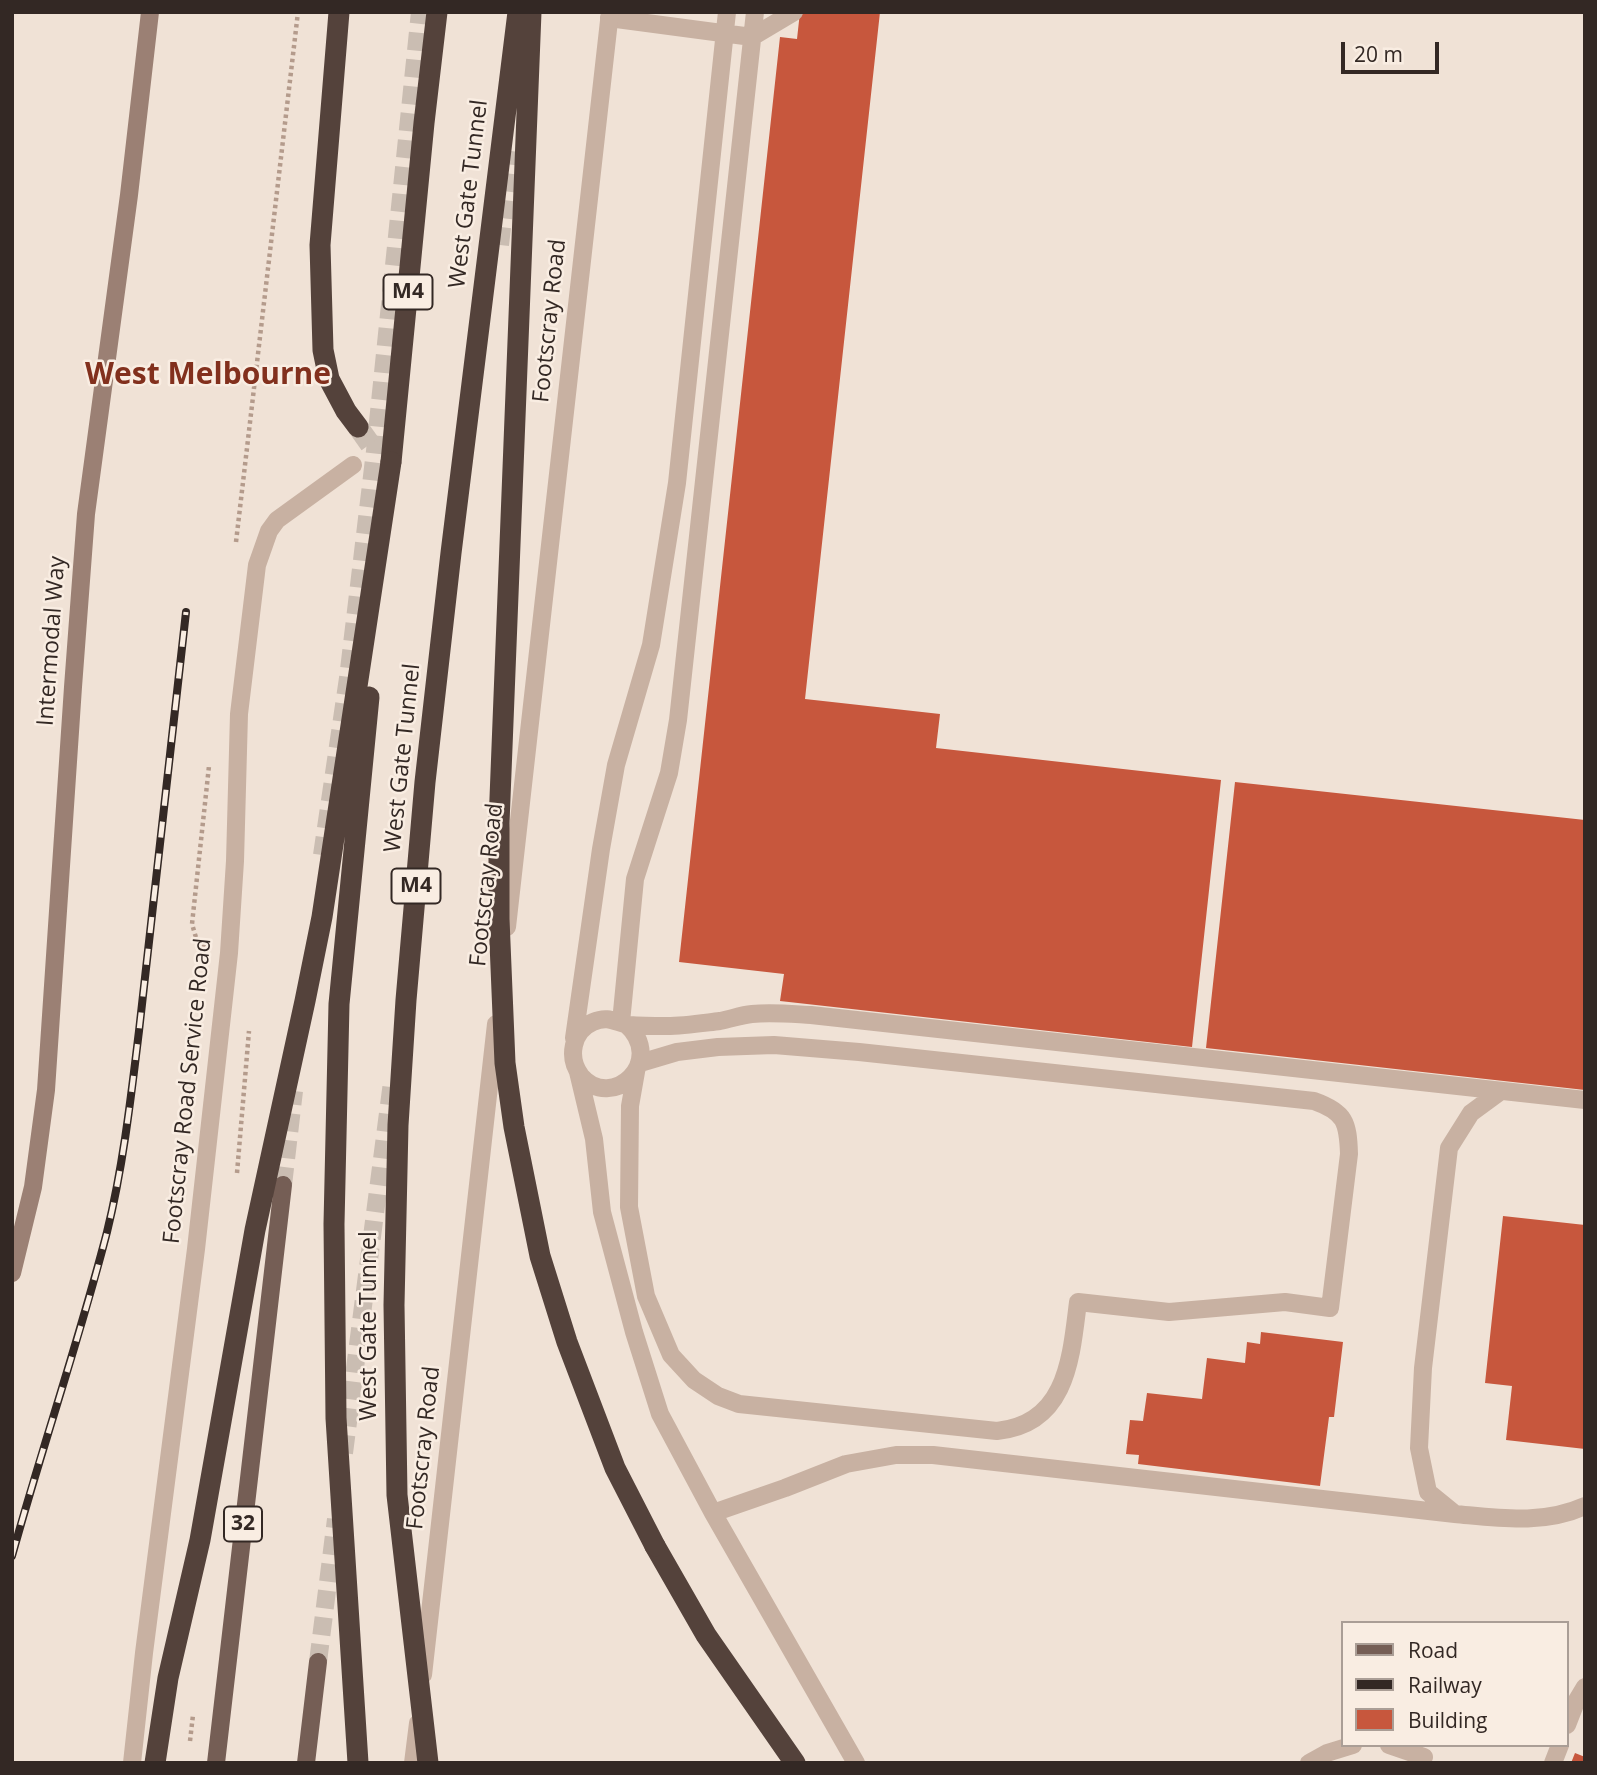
<!DOCTYPE html>
<style>
body{margin:0}
#map{position:relative;width:1597px;height:1775px;overflow:hidden;background:#f0e2d6;font-family:"Open Sans",sans-serif}
canvas{display:block}
.frame{position:absolute;inset:0;border:14px solid #332824;pointer-events:none}
.legend{position:absolute;left:1341px;top:1621px;width:228px;height:126px;box-sizing:border-box;background:#f9ede2;border:2px solid #aa9e96;margin:0;padding:9px 12px;list-style:none;font-size:21px;color:#332824}
.legend li{display:flex;align-items:center;gap:14px;height:35px}
.legend b{width:35px;border:2px solid #aa9e96}
.scale{position:absolute;left:1341px;top:42px;width:98px;height:32px;box-sizing:border-box;border:4px solid #332824;border-top:0;padding-left:9px;font-size:21px;line-height:24px;white-space:nowrap;color:#332824;-webkit-text-stroke:5px #f9ede2;paint-order:stroke}
</style>
<div id="map">
<canvas width="1597" height="1775"></canvas>
<div class="frame"></div>
<ul class="legend">
<li><b style="height:9px;background:#755e55"></b>Road</li>
<li><b style="height:9px;background:#332824"></b>Railway</li>
<li><b style="height:19px;background:#c7573d"></b>Building</li>
</ul>
<div class="scale">20 m</div>
</div>
<script>
const context = document.querySelector('canvas').getContext('2d');
context.lineJoin = 'round';
function fill(path, color) { context.fillStyle = color; context.fill(path, 'evenodd'); }
function strokePath(path, color, width, dash) { context.strokeStyle = color; context.lineWidth = width; context.lineCap = dash ? 'butt' : 'round'; context.setLineDash(dash || []); context.stroke(path); }
function write(font, color, halo, rows, align = 'center') {
  context.font = font + ' "Open Sans",sans-serif'; context.lineWidth = 5; context.setLineDash([]); context.textBaseline = 'middle'; context.strokeStyle = halo; context.fillStyle = color; for (const [text, x, y, turn = 0] of rows) {
    context.save(); context.translate(x, y); context.rotate((+turn || 0) * Math.PI / 180); context.textAlign = isNaN(turn) ? turn : align; if (halo) context.strokeText(text, 0, 0); context.fillText(text, 0, 0); context.restore();
  }
}
fill(new Path2D(`
 M800,12h80l-75,687 135,15 -4,34 285,32 -29,267 -412,-46 4,-27 -105,-12 101,-925 17,2z
 M1235,782l350,38v270l-379,-42z
 M1503,1216l82,9v224l-79,-9 6,-54 -27,-3z
 M1261,1332l82,10 -9,75h-5l-9,69 -182,-22 1,-9 -13,-1 4,-34 13,1 4,-28 55,6 5,-41 38,5 2,-21 13,2z
 M1575,1753l10,4v6h-14z`), '#c7573d');
strokePath(new Path2D(`
 M500,245l11,-94
 M322,855l26,-177 27,-227 45,-439
 M283,1185l11,-94
 M344,1453l48,-371
 M318,1662l18,-143`), '#cabdb2', 18, [18, 9]);
strokePath(new Path2D(`
 M358,427l17,24`), '#cabdb2', 21, [21, 10]);
strokePath(new Path2D(`
 M236,542l62,-530
 M205,947l-8,-6 -5,-17 17,-158
 M237,1173l12,-142
 M190,1741l3,-26`), '#b49b8c', 4.5, [3.5, 3.5]);
strokePath(new Path2D(`
 M609,18l143,19 42,-25
 M621,1022l14,-143 34,-106 9,-53 77,-708
 M626,1024c41,37 -14,88 -45,52 -14,-18 -9,-45 12,-54 16,-7 23,1 36,3 13,1 26,1 38,1 17,0 36,-3 53,-5 11,-2 21,-6 32,-7 19,-2 40,0 59,1l774,85
 M574,1038l27,-189 15,-84 35,-120 26,-162 50,-471
 M578,1072l16,67 8,73 32,120 26,82 53,99 143,250
 M636,1072l-6,34 -1,101 17,89 25,59 23,25 24,16 21,8 258,27c70,-7 74,-73 81,-129l91,10 116,-10 45,6 19,-154c-1,-32 -4,-42 -35,-53l-455,-49 -85,-7 -56,2 -41,5 -37,11
 M713,1513l72,-25 61,-24 50,-9h37l522,59c44,4 88,11 130,-8
 M1455,1514l-27,-22 -9,-44 4,-80 26,-220 22,-35 30,-22
 M1567,1725l9,-23 9,-15
 M1389,1745l35,12
 M132,1763l12,-110 52,-404 33,-296 6,-92 4,-147 18,-149 12,-34 8,-11 76,-55
 M1309,1763l18,-10 26,-8
 M1553,1763l7,-18`), '#c8b1a2', 18);
strokePath(new Path2D(`
 M507,927l103,-915
 M423,1675l73,-651
 M413,1763l5,-40`), '#c8b1a2', 18);
strokePath(new Path2D(`
 M12,1273l21,-86 13,-97 27,-403 13,-173 43,-319 21,-183`), '#9b8074', 18);
strokePath(new Path2D(`
 M216,1763l67,-578
 M306,1763l12,-101`), '#755e55', 18);
strokePath(new Path2D(`
 M339,12l-19,233 3,105 6,29 17,32 12,16
 M391,462l33,-339 13,-111
 M655,1546l51,89 89,128`), '#54423b', 21);
const rail = new Path2D(`
 M12,1556c30,-109 67,-215 95,-324 16,-65 24,-135 32,-201l47,-419`);
strokePath(rail, '#332824', 8);
strokePath(rail, '#f9ede2', 5, [16]);
strokePath(new Path2D(`
 M531,12l-32,811v96l6,144 9,64 26,129 27,86 48,126 40,78
 M155,1763l13,-85 32,-138 55,-310 50,-229 17,-84 69,-455
 M358,1763l-22,-345 -2,-194 5,-220 30,-307
 M428,1763l-31,-268 -3,-190 4,-180 8,-125 19,-218 26,-229 67,-541`), '#54423b', 21);
for (const [x, y, w] of [
 [408,292,49],
 [416,886,49],
 [243,1524,38]
]) { const box = new Path2D(); box.roundRect(x - w / 2, y - 17.5, w, 35, 5); context.fillStyle = '#f9ede2'; context.fill(box); strokePath(box, '#332824', 2); }
write('bold 21px', '#332824', null, [
 ["M4",408,292],
 ["M4",416,886],
 ["32",243,1524]
]);
write('23px', '#332824', '#f9ede2', [
 ["West Gate Tunnel",469,194,-83],
 ["Footscray Road",550,321,-84],
 ["Intermodal Way",52,641,-86],
 ["West Gate Tunnel",403,758,-84],
 ["Footscray Road",487,885,-84],
 ["Footscray Road Service Road",188,1091,-84],
 ["West Gate Tunnel",369,1326,-90],
 ["Footscray Road",424,1448,-84]
]);
write('bold 30px', '#82301d', '#f9ede2', [
 ["West Melbourne",208,375]
]);
</script>
